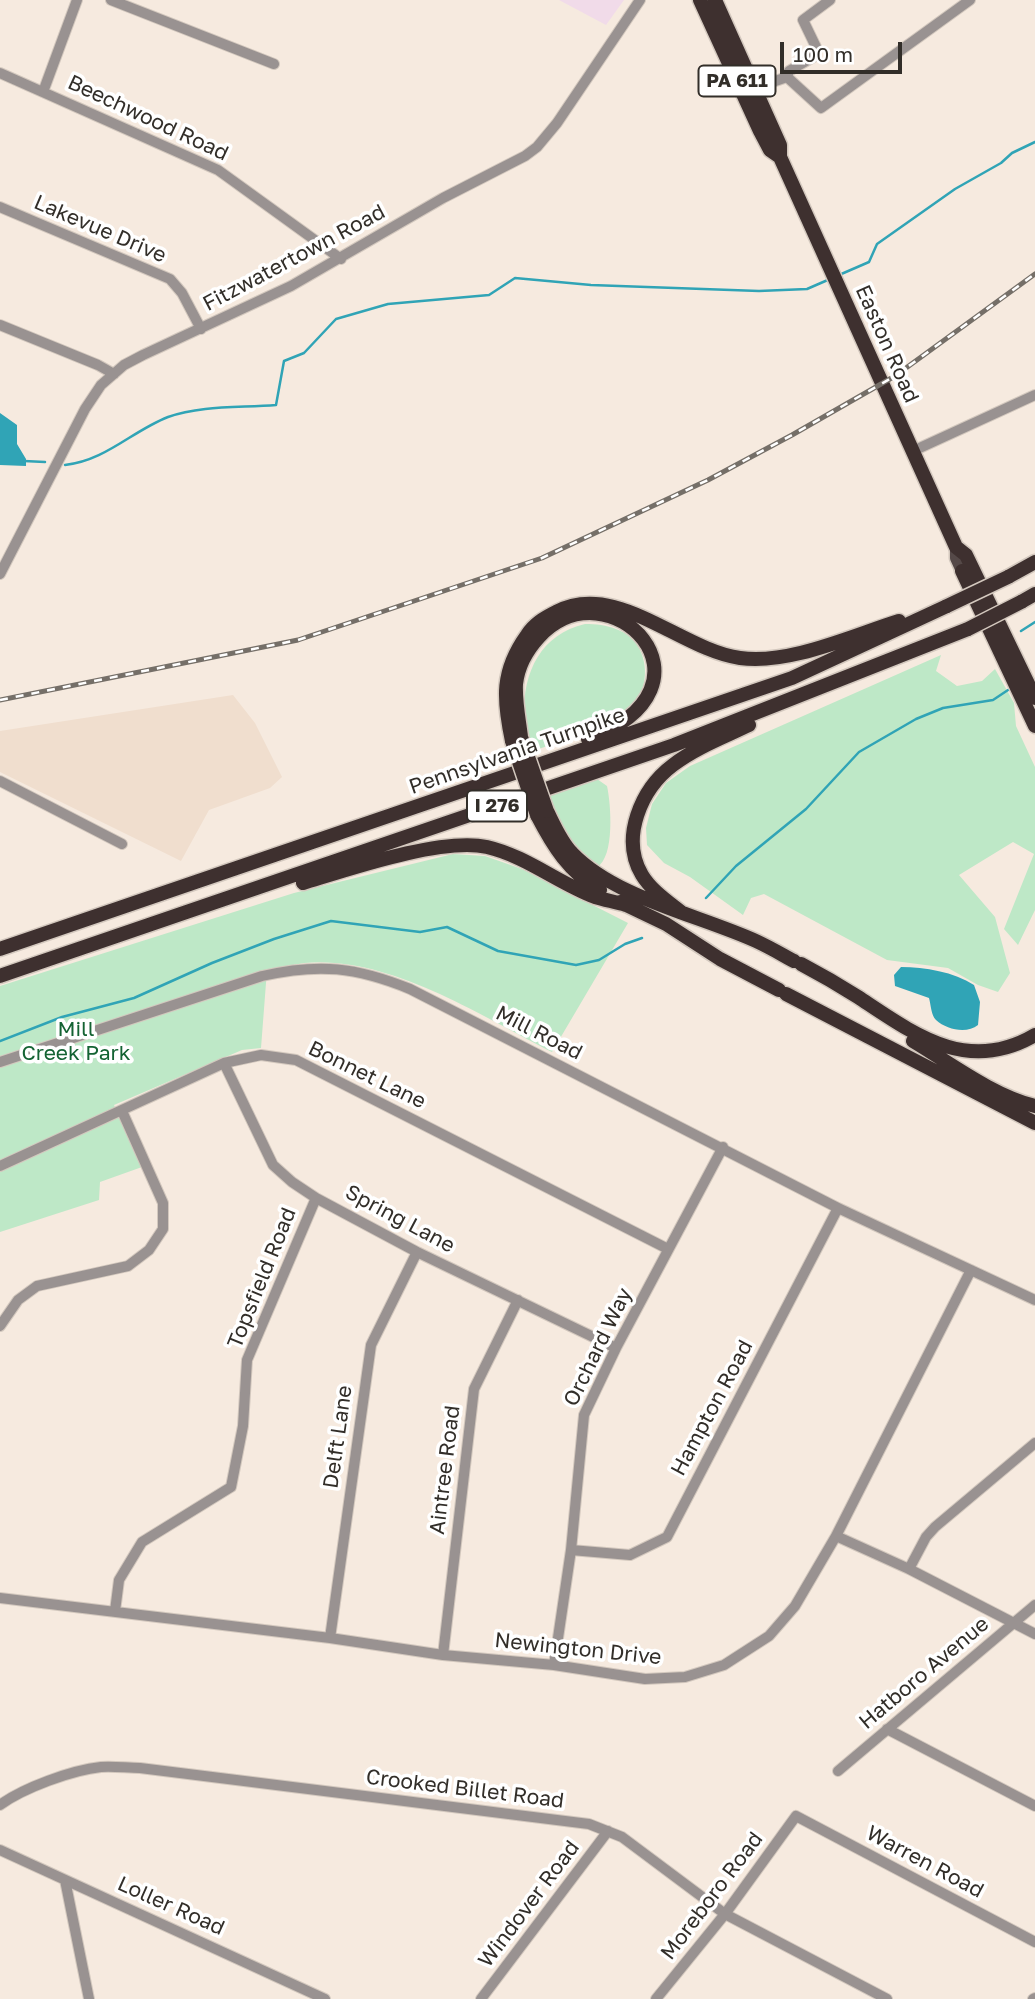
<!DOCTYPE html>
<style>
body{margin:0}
#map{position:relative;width:1035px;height:1999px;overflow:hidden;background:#f6eadf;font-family:"Golos Text",sans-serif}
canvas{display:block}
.scale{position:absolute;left:780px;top:42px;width:122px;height:32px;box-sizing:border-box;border:4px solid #322e29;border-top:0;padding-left:9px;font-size:21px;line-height:24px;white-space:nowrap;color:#322e29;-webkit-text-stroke:5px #fff;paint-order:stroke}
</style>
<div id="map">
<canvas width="1035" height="1999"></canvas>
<div class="scale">100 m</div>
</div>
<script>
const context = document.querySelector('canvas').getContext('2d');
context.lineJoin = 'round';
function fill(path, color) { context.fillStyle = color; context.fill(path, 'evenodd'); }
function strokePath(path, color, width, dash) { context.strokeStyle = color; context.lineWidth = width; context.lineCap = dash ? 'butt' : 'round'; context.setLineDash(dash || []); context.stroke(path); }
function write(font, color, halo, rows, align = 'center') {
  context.font = font + ' "Golos Text",sans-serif'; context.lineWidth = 7; context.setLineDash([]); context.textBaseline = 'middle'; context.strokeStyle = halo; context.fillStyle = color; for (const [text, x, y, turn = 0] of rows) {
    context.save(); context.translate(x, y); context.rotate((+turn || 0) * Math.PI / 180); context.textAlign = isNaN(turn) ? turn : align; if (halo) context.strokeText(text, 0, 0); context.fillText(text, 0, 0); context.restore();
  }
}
fill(new Path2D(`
 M559,0h65l-18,25z`), '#f1dbe9');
fill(new Path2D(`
 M233,695l22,28 27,54 -12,11 -61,22 -28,51 -181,-89v-41z`), '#f0dece');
fill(new Path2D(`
 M585,624c21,0 45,5 55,26 10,21 5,48 -15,62 -21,15 -68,30 -94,40 -2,-12 -6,-25 -7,-37 -1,-43 17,-81 61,-91z
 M941,655l-5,16 21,15 25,-5 13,-12 19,34 2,23 19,41v143l-17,35 -14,-16 30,-75 -21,-12 -54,33 36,42 15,56 -12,19 -20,-7 -30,-17 -61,-8 -123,-66 -13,4 -8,17 -53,-38 -26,-14 -17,-18 -1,-17 6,-24 14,-21 24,-17z
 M597,779l10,7c4,18 8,71 -10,81l-19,-15 -35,-56z
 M453,854l32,2 37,13 106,54 -76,129c-73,-37 -164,-97 -248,-89 -13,2 -25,5 -37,7l-6,78 -19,2 -128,55 28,62 -42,15 -1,18 -99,32v-246l294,-93z`), '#bee8c7');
fill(new Path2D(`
 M0,413l17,12v19l9,15v7l-26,-1z
 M901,967c24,0 53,5 73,18l6,17 -2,23c-11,9 -31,5 -42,-5 -5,-5 -5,-15 -7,-22l-34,-12 -1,-11z`), '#30a4b6');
strokePath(new Path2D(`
 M839,275l30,-13 8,-18 78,-55 46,-26 11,-10 23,-11
 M24,461l21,1
 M65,465c40,-4 67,-34 103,-48 33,-12 73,-9 108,-12l8,-44 20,-8 32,-34 52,-15 101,-9 26,-17 76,7 168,6 48,-2 23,-10
 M1021,631l14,-9
 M706,898l30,-32 70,-57 53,-57 57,-33 27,-11 50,-8 15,-10
 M0,1041l62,-24 72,-19 78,-35 62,-24 57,-18 89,11 27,-5 51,24 78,14 23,-5 26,-16 17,-6`), '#30a4b6', 2.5);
const minor = new Path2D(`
 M111,0l163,64
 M0,73l218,97 123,89
 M787,77l34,31 149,-108
 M755,88l32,-11 2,-6 26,-15 1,-9 -13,-27 27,-20
 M43,92l34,-92
 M0,207l170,72 12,14 19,36
 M0,325l98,40 16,9
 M913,451l122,-56
 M0,574l85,-165 16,-24 23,-20 19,-10 148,-69 152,-88 82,-42 12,-9 20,-24 83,-123
 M0,781l122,63
 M0,1062l262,-86c57,-13 94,-9 148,13l428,219 197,92
 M224,1063l49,102 19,17 24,16 101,54 199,96
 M0,1166l224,-103 37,-8 35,5 372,189
 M0,1326l18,-26 19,-14 91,-20 21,-16 14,-21v-26l-41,-92
 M836,1536l73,33 126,65
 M571,1550l59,5 37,-18 171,-329
 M909,1569l17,-32 9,-10 100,-84
 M0,1598l330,40 113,17 111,10 91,14 40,-2 39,-12 45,-29 26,-30 41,-70 135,-266
 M115,1611l4,-31 23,-38 89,-55 12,-61 4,-66 69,-162
 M330,1638l41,-293 46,-93
 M443,1655l31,-266 44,-89
 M554,1665l17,-115 13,-135 32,-67 107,-201
 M887,1729l148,77
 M838,1771l197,-166
 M0,1805c23,-17 72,-35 101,-38 13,-1 26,1 39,1l449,56 33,13 103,77 162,85
 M0,1850l325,149
 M65,1880l24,119
 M481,1999l127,-168
 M656,1999l69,-85 71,-98 239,126
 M1033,1999l2,-1`);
const major = new Path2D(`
 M956,547v11l6,13`);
const highway = new Path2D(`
 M700,0l60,131 10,19 10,7
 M715,0l65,145v12l176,390 10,8 69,143
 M962,571l73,155
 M1008,577l27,-15
 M1021,602l14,-8
 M521,737c-2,-17 -6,-36 -5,-53 2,-18 11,-34 23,-47 70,-76 192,49 49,102
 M512,741c-9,-42 -11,-70 15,-106 7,-11 17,-17 29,-23 60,-32 125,38 184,46 49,7 111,-22 159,-37
 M547,811c7,14 14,31 25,42 43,45 127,62 184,88 13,6 25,13 38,20
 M537,815c16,31 32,57 63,75
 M303,883c46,-14 139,-46 184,-36 39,9 71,36 108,50 10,3 21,5 31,8
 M620,902l46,22 54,35 59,31
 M681,912c-14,-11 -30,-22 -39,-37 -22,-37 -1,-86 31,-110 22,-17 51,-28 76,-40
 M0,949l792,-271 155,-72
 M801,964c19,10 38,21 57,33 56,37 109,78 177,38
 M0,976l674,-231 294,-116
 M786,994l249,129
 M913,1041c37,22 80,55 122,65`);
strokePath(minor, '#d3c8be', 12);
strokePath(major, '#d3c8be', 15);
strokePath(highway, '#d3c8be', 17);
strokePath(minor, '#999291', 10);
strokePath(major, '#554948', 12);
strokePath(highway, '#3e302f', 14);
const rail = new Path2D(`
 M0,700l298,-60 244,-82 166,-78 84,-45 103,-59 140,-102`);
strokePath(rail, '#756f68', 5);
strokePath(rail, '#fff', 2.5, [8]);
const highwayBridge = new Path2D(`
 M947,606l61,-29
 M968,629l53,-27
 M521,737l26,74
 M512,741l25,74`);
strokePath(highwayBridge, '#d3c8be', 17, []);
strokePath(highwayBridge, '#3e302f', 14);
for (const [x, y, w] of [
 [737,81,77],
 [497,806,60]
]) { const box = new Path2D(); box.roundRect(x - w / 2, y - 15.5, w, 31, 5); context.fillStyle = '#fff'; context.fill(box); strokePath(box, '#322e29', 2); }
write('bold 19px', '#322e29', null, [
 ["PA 611",737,81],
 ["I 276",497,806]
]);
write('21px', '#322e29', '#fff', [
 ["Beechwood Road",148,118,25],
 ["Lakevue Drive",100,229,23],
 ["Fitzwatertown Road",294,258,-28],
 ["Easton Road",887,344,66],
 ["Pennsylvania Turnpike",517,751,-19],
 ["Mill Road",539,1033,27],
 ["Bonnet Lane",367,1075,26],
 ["Spring Lane",400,1219,28],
 ["Topsfield Road",262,1278,-68],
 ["Orchard Way",598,1347,-64],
 ["Hampton Road",712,1408,-62],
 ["Delft Lane",338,1437,-82],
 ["Aintree Road",445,1470,-83],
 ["Newington Drive",578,1649,6],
 ["Hatboro Avenue",924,1673,-40],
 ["Crooked Billet Road",465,1789,7],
 ["Warren Road",925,1862,28],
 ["Moreboro Road",712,1896,-53],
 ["Windover Road",529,1904,-53],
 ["Loller Road",171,1906,24]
]);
write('21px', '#146333', '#fff', [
 ["Mill",76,1029],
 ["Creek Park",76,1053]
]);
</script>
